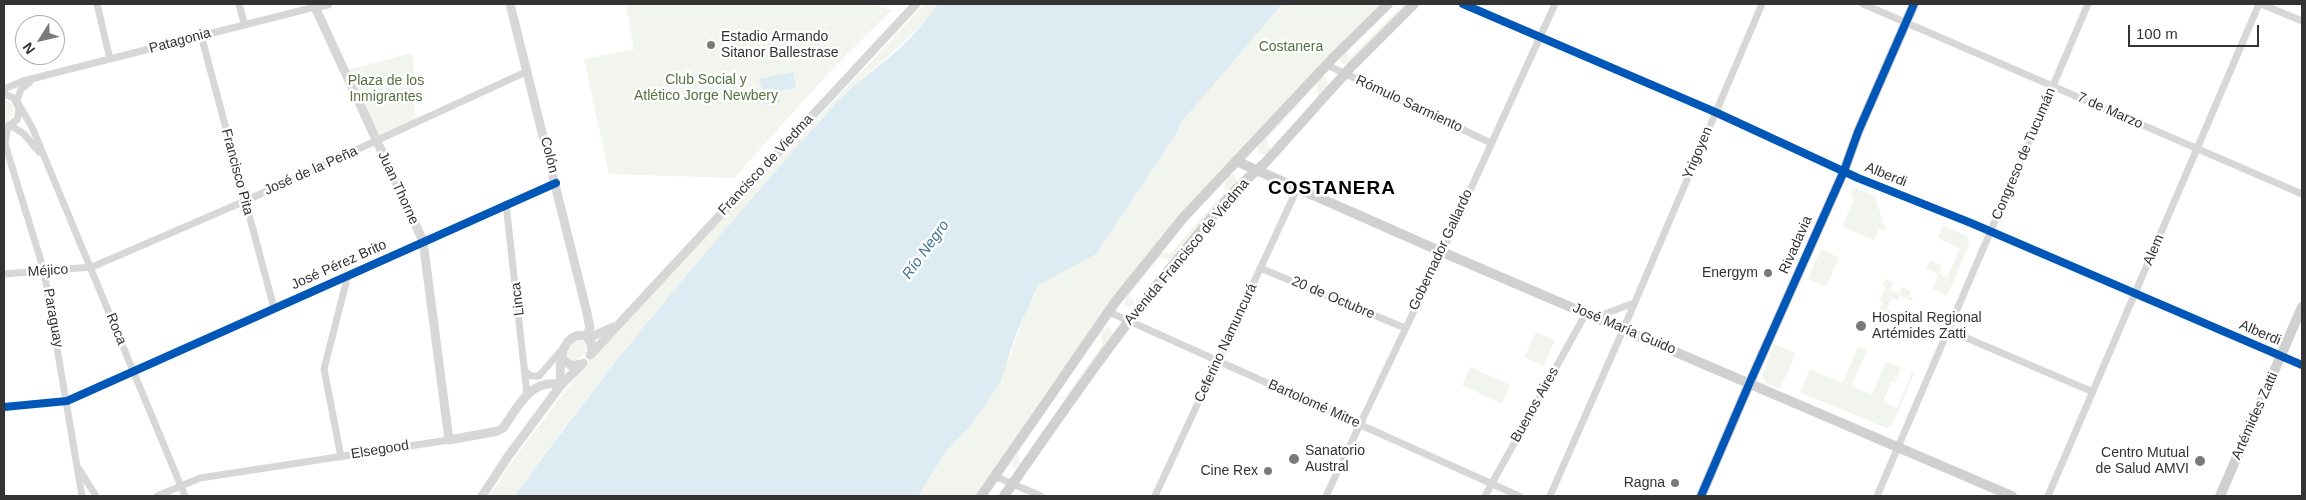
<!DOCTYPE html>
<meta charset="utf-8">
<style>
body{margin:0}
#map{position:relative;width:2306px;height:500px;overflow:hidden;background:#fff;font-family:Arial,sans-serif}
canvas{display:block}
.frame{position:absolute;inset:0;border:5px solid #333;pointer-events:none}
.north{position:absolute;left:15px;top:15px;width:50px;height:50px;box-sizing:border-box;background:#fff;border:1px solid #adadad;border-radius:50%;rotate:234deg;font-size:14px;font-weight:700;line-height:20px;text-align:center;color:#333}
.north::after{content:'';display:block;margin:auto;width:18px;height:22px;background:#7a7a7a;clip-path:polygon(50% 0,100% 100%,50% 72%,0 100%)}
.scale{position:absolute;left:2128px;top:25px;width:131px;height:22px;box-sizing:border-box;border:2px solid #333;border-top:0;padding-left:6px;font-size:15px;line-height:18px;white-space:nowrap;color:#333;-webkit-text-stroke:4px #fff;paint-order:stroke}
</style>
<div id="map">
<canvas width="2306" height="500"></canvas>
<div class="frame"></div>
<div class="north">N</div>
<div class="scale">100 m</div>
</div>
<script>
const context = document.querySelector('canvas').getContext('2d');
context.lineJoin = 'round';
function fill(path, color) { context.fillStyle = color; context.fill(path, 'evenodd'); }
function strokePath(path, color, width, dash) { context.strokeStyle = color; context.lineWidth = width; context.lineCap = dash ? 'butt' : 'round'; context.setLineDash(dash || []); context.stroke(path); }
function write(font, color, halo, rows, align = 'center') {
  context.font = font + ' Arial,sans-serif'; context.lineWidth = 5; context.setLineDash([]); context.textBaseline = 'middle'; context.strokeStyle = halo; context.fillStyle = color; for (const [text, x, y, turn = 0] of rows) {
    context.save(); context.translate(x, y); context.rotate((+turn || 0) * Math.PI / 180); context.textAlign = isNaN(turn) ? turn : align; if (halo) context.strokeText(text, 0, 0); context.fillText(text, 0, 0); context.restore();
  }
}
fill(new Path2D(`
 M626,4h247l19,6 -58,57 -100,111 -125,-4 -25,-115 50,-10z
 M925,4h13c-29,41 -70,66 -105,101l-232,276 -36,45 -50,70h-26l26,-39 71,-93z
 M1263,4h119l-57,56 -227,263 -52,69 -71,104h-57l28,-45 28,-31 35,-62 22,-61 7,-12 136,-148 9,-17z
 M1402,4h6l-59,58 -4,2 -4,-1 -1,-4 6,-8 3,7 52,-51z
 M413,53l2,68 -35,14 -3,-1 -30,-64z
 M1323,76l4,2 1,9 -10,11 -1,-14 -51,56 5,11 -4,4 -9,-2v-8l61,-66z
 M4,99l8,5c3,8 0,16 -8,18z
 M1232,174l5,6 -2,5 -65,75 -11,-2 -30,37 6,8 -6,4 -4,-2v-9l35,-44 10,2 55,-63v-13z
 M1855,188l20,8 11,36 -7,-3 -5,11 -32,-13 12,-29 -3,-2z
 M1943,226l24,10 3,7 -23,53 -14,-7 5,-15 -12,-5 4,-9 12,5 -3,9 8,4 13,-29 -22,-11z
 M1821,249l18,9 -13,29 -18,-8z
 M1885,279l8,4 -3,7 9,4 3,-7 9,4 -2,5 4,2 -1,3 -12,-5 -2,4 -6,-2 -5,11 5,3 -1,2 -11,-5 3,-7 -3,-2 6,-14 -3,-1z
 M1107,327l4,1 1,8 -47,63 -10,-1 -37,53 2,12 -5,5 -5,-4 44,-68 11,1 37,-52 -1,-14z
 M1536,332l19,8 -12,26 -19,-9z
 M581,340l5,3v10l-13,9 -3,-1 -4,-6 4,-10z
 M1774,344l22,9 -16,36 -14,-6 -4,-7z
 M1858,347l9,3 -16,36 21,9 14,-34 15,6 -6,16 -4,-2 -8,21 14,6 15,-36 2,1 -22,53 -6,2 -86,-36 10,-23 33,14z
 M1471,367l39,18 -8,19 -40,-19z`), '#f1f5ed');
fill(new Path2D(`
 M938,4h344l-99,116 -9,17 -78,117 -58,31 -22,49 -16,49 -29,42 -25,26 -28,45h-403c97,-137 207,-264 318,-390 22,-25 51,-41 74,-65 11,-11 22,-24 31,-37z
 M793,72l3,16 -18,3 2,12 -15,2 -5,-26z`), '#ddebf3');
strokePath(new Path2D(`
 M97,4l13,55
 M239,4l5,19
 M1463,4l252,108 143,66 113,45 331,142
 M1863,4l439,190
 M2261,4l41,17
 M201,35l73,273
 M1327,65l164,78
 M4,89l19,-8 292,-74
 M4,94l10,4 5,11 -2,11 -10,6
 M17,101l4,-12 9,-7
 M18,103l14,24 153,369
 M10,125l14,9 15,18
 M8,126l-3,18 39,127 38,225
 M506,204l21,190
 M1260,268l145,60
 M4,274l88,-7 153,-66 283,-130
 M1109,312l410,184
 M1596,317l38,-14
 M1948,330l145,62
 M527,373l4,3h8l25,-29
 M4,407l63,-6 489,-218
 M341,457l-17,-88 24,-94
 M79,469l17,27
 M994,476l47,20
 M157,496l43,-18 249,-38
 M1155,496l142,-307
 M1326,496l116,-244 113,-248
 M1485,496l101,-183
 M1550,496l73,-166 139,-326
 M1877,496l211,-492
 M2048,496l211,-492`), '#d7d7d7', 7);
strokePath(new Path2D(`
 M328,4l-13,3 108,234 26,199 49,-9 5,-3c15,-21 28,-51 58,-43
 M510,4l77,309 3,15 -4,8
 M589,338l24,-11
 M592,353l324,-349
 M562,358l9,8 10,-2
 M561,385c-2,-17 -2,-54 25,-49l5,7 1,10 -2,2
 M482,496l27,-41 52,-70 22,-22`), '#d7d7d7', 9);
strokePath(new Path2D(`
 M1236,161l206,91 570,244
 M981,496l135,-195 67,-83 151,-161 54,-53
 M1004,496c57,-82 114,-165 178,-242 25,-31 51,-65 82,-90l87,-97 63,-63
 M1701,496l49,-114 94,-211 14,-39 56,-128
 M2220,496l82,-189`), '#d0d0d0', 10);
strokePath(new Path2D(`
 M1463,4l252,108 143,66 113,45 331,142
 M4,407l63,-6 489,-218
 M1701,496l49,-114 94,-211 14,-39 56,-128`), '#0057b8', 8);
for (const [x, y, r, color] of [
 [711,45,5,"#7a7a7a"],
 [1768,273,5,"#7a7a7a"],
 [1861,326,6,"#7a7a7a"],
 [1294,459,6,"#7a7a7a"],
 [2200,461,6,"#7a7a7a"],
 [1268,471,5,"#7a7a7a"],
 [1675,483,5,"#7a7a7a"]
]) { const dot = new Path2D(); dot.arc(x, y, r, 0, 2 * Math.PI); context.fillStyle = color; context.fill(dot); strokePath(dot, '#fff', 2); }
write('14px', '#333', '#fff', [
 ["Estadio Armando",721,37,"left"],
 ["Sitanor Ballestrase",721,53,"left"],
 ["Energym",1758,273],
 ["Hospital Regional",1872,318,"left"],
 ["Artémides Zatti",1872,334,"left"],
 ["Sanatorio",1305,451,"left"],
 ["Austral",1305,467,"left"],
 ["Centro Mutual",2189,453],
 ["de Salud AMVI",2189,469],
 ["Cine Rex",1258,471],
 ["Ragna",1665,483]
], 'right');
write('14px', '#333', '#fff', [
 ["Patagonia",180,41,-15],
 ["Rómulo Sarmiento",1409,104,25],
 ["7 de Marzo",2110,111,24],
 ["Yrigoyen",1698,153,-67],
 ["Congreso de Tucumán",2024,154,-67],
 ["Colón",549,155,76],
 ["Francisco de Viedma",766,165,-47],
 ["José de la Peña",311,171,-24],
 ["Francisco Pita",237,172,75],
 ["Alberdi",1886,175,22],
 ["Juan Thorne",398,188,65],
 ["Rivadavia",1796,245,-66],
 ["Gobernador Gallardo",1441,250,-65],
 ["Alem",2154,250,-67],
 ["Avenida Francisco de Viedma",1187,252,-50],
 ["José Pérez Brito",339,265,-24],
 ["Méjico",48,271,-4],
 ["20 de Octubre",1333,298,23],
 ["Linca",518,299,-97],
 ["Paraguay",53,318,80],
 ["Roca",116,329,68],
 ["José María Guido",1624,329,23],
 ["Alberdi",2260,333,23],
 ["Ceferino Namuncurá",1226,343,-65],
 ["Bartolomé Mitre",1314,404,24],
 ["Buenos Aires",1535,405,-61],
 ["Artémides Zatti",2255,416,-66],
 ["Elsegood",380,450,-9]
]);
write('14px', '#56703f', '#fff', [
 ["Costanera",1291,47],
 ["Club Social y",706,80],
 ["Atlético Jorge Newbery",706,96],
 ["Plaza de los",386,81],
 ["Inmigrantes",386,97]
]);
write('italic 15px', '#3f7597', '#fff', [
 ["Río Negro",926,250,-54]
]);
context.letterSpacing = '1px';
write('bold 19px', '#000', '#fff', [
 ["COSTANERA",1332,189]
]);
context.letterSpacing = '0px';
</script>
